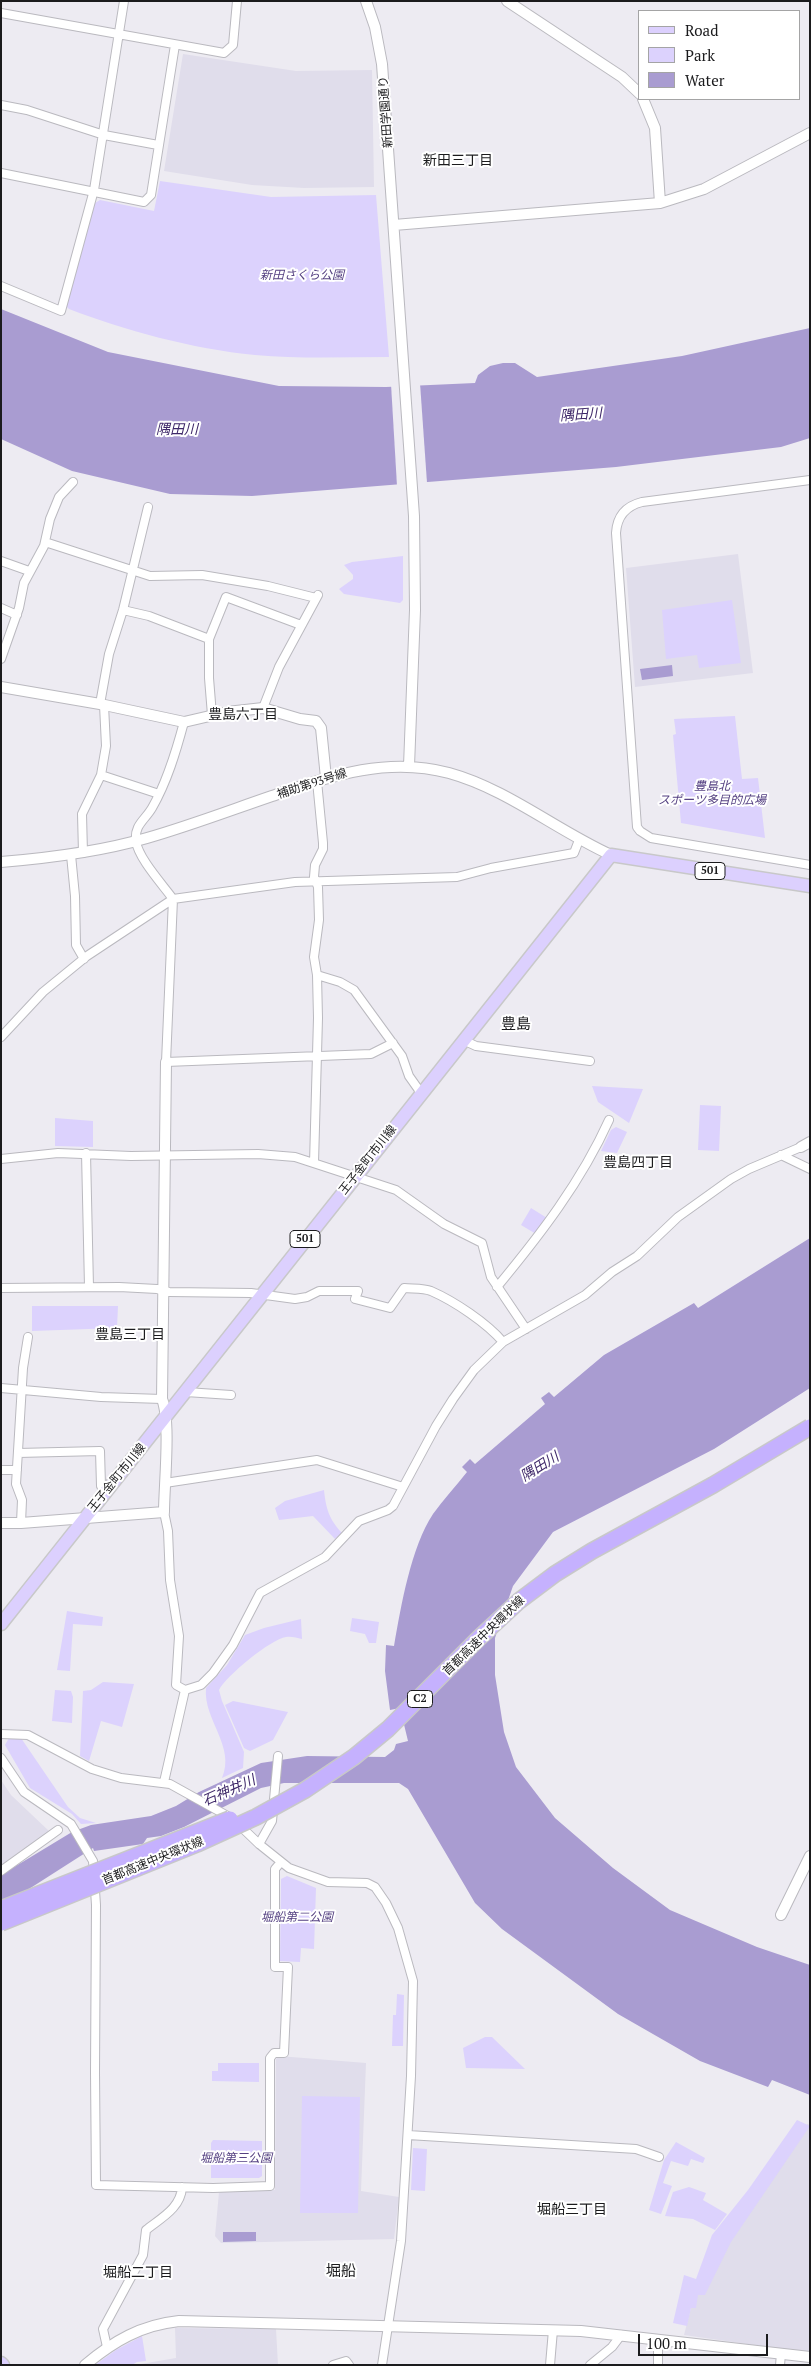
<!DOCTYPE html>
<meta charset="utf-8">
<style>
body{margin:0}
#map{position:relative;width:811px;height:2366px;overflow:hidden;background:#edebf2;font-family:"PT Serif",serif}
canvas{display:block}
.frame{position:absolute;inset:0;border:2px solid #1b1b1d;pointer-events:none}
.legend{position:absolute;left:638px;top:10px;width:162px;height:90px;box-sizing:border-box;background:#fff;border:1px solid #a4a4a5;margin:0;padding:6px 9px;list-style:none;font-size:15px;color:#1b1b1d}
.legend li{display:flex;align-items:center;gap:10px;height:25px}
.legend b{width:25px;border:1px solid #a4a4a5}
.scale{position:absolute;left:638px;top:2334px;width:130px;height:22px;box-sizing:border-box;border:2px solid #1b1b1d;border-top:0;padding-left:6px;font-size:15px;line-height:18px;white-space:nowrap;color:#1b1b1d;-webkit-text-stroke:4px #fff;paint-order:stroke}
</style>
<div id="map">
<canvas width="811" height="2366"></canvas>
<div class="frame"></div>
<ul class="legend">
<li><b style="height:6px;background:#dcd0fe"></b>Road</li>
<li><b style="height:14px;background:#dcd2fd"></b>Park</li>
<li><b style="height:14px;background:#a99cd1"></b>Water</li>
</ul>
<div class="scale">100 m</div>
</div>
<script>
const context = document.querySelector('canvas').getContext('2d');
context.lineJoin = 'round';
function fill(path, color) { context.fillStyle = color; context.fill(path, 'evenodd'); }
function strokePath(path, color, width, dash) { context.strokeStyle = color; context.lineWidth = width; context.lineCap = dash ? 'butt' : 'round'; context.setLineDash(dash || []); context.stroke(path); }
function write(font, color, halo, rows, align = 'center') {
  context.font = font + ' "PT Serif","Noto Sans JP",serif'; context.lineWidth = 4; context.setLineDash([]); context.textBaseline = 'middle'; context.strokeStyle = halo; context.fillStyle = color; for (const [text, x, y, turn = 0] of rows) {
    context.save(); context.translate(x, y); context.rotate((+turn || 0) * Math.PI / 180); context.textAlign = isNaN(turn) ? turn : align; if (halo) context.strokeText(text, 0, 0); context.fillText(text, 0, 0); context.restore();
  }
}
fill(new Path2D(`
 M183,54l113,17 76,-1 2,117 -70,1 -52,-3 -88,-14z
 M738,554l15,119 -118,14 -9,-119z
 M1,1780l10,15 38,36 -48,37z
 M279,2056l87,7 -5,128 38,6 -5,42 -173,4 -6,-7 4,-44 56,-2 1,-131z
 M807,2124l3,1v228l-126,-18 11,-43z
 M175,2328l101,1 2,36h-143l41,-7z`), '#e0ddeb');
fill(new Path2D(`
 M160,181l111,16 105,-2 13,162c-45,0 -90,2 -134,-2 -63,-6 -131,-25 -186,-46l-3,-3 29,-103 5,-3 54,11z
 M403,556v44l-3,3 -56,-9 -5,-5 14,-10v-4l-9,-10 8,-3z
 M732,600l9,63 -42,5 -2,-13 -31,4 -4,-49z
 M735,716l7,63 16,-1 7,60 -84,-15 -8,-88 3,-1 -2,-15z
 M592,1086l51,3 -14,34 -31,-21z
 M700,1105l21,1 -2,45 -21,-1z
 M55,1118l38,3v26l-38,-1z
 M616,1127l11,5 -10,21 -16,-2 10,-21z
 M531,1208l16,10 -11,16 -15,-9z
 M32,1306h86l-1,22 -85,3z
 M324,1490c2,19 5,29 18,43l-7,6 -22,-23 -34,4 -4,-12 10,-7z
 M67,1611l36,6 -1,9 -29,-2 -3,47 -13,-1z
 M352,1618l27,4 -3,21h-7l-4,-9 -15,-3z
 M301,1619l1,20c-5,-1 -11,-3 -16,-2 -15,2 -60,39 -67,53l3,11 22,51 -1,16 -21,10c14,-32 -19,-58 -16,-90l21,-23 18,-30 19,-7z
 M103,1682l31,2 -12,43 -21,-6 -12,40 -9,-5 3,-65 8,-1z
 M55,1690l16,1 2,6 -1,26 -20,-2z
 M233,1701l55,11 -15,28 -23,11 -6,-3 -19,-43z
 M9,1738h12l47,69 12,11 16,5 -15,1 -9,-10 -42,-26 -25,-43z
 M287,1876l29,12 -2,61 -13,-1 -1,14 -20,-1 1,-82z
 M397,1994l7,1 -1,51h-11l1,-31h3z
 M485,2037h7l33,32 -59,-1 -3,-20z
 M218,2063h41v19l-47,-1v-10h6z
 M302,2096l58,1 -2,116h-58z
 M797,2120l13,6 -79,116 -26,53h-7l-2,13h-5l-4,18 -14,-3 11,-48 12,4 16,-44 36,-45z
 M213,2140l49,1v35l-3,2h-48v-35z
 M676,2142l29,16 -2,5 -12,-4 -3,7 -17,-5 -8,22 9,3 -11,28 -12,-4 15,-50z
 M413,2148l14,1 -2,42 -14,-1z
 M689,2187l17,6 -3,7 24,14 -12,16 -22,-11 -28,-3 8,-24z
 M142,2336l4,25 -9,1 -5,3h-37l21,-15z`), '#dcd2fd');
fill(new Path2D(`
 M1,309l107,43 171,34 107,1 89,-4 3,-8 12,-9 13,-3h12l22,14 145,-21 128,-28v110l-29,9 -165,20 -364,29 -82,-2 -98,-23 -71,-32z
 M672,665l1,11 -31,4 -2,-11z
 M810,1238v150l-96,61 -161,83 -40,54 -18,52v37l9,57 12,35 39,51 58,50 57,42 87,37 53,18v130l-38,-15 -4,7 -68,-26 -82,-47 -116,-85 -27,-26 -67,-114 -9,-6h-115l-23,5 -77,39 -23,9 -14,2 -4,6 -49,7 -1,-3 -75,48 -17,5v-26l71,-43 19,-7 60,-9 25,-10 23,-14 62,-29 46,-7 78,1 9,-7 2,-6 12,-3 -8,-33 -10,2 -5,-39 1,-26 8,1c7,-40 17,-99 39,-132 10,-14 23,-28 34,-42l-5,-5 8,-8 5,5 70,-60 -4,-6 8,-6 5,5 50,-42 90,-52 4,5z
 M223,2232h33v9l-33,1z`), '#a99cd1');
fill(new Path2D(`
 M420,383l7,100 -30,3 -6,-102z`), '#edebf2');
const minor = new Path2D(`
 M1,13l223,40 9,-8 4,-44
 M1,105l26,5 77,25 54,10
 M1,173l143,29 7,-7 24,-150
 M1,286l60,25 33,-121 30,-189
 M810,480l-168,22c-16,4 -25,14 -26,31l21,294 3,4 11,7 159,27
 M45,542l105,34 52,-1 66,11 48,12
 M1,561l28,10
 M1,608l16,7
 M123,610l26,6 60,23
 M1,659l18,-51 5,-25 20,-37 6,-27 9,-22 14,-15
 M100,704l9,-50 14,-44 25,-103
 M263,708l16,-41 39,-72
 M212,715l-3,-37v-39l17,-42 75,28
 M101,775l58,19
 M83,853l-1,-39 19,-39 5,-29 -2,-41
 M71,855l4,41 1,49 8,14
 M173,899l-7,163 205,-8 22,-11
 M173,899c-10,-14 -35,-41 -37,-58 -2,-16 9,-21 16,-33 15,-26 24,-56 32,-86
 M317,975l23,7 14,8 48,66 7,20 12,17
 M1,1037l42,-45 44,-36 86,-57 122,-17 162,-5 34,-9 83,-15 5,-13
 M463,1040l13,6 114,15
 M86,1153l3,134
 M781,1155l29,14
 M1,1159l57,-6 73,3 127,-2 37,3 101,33 48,34 38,19 9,34 35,52
 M314,1163l4,-145 -1,-43 -3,-18 5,-37 -1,-33 -4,-10 1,-12 8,-16v-6l-6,-62
 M497,1287c43,-52 84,-105 112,-167
 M1,1288l118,-1 38,2 12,3 82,1 44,6 12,-2 12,-6h39l-3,8 35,9 14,-20c8,1 19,0 27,3 23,10 56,32 72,51
 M1,1388l100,9 61,2
 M186,1392l45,3
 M18,1453l82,-2 1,35 4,6
 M1,1470h16
 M165,1483l152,-23 86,27
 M164,1512l4,19 2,49 9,56 -3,49 9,5
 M21,1523l1,-23 -6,-16 7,-116 5,-31
 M1,1734l27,1 64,34 29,9 49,6 63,35 26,25 13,-23 6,-65
 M1,1758l23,34 47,32 22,37 3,44 -1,167 1,113 117,3 57,-2v-128l4,-5h10l4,-86h-13v-98l6,-7
 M164,1782l21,-92 16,-5 12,-12 20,-28 27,-52 65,-36 34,-36 29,-11 5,-4 43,-80 17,-27 21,-29 29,-28 82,-47 27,-23 25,-16 41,-39 53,-38 18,-10 52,-22
 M259,1844l30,24 39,14 39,1 8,4 11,16 12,25 15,53 -2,95 -10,165 -19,124
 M1,1871l57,-41
 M408,2135l228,14 23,8
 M107,2347l-4,-18 40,-74 3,-25c15,-12 35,-22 36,-43
 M333,2365l13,-4 3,4
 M550,2365l3,-35
 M590,2365l22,-18 9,-12
 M658,2365v-26
 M780,2365l1,-11`);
const tertiary = new Path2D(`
 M366,1l9,26 7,37 32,452 1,94 -6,156
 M507,1l115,76 18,17
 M643,99l12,29 5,75
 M394,225l266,-22 44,-14 106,-56
 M1,687l99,17 84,18 43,-10 36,-4 37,11 16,2 5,7 5,50
 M1,862c49,-4 98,-10 146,-24 42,-12 84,-28 125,-42 59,-20 115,-40 177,-23 58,16 107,57 162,82
 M801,1147l9,-5
 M1,1523h20l143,-11c0,-26 7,-91 -2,-113l4,-337
 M781,1915l29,-59
 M85,2365c29,-24 56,-40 94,-44l402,10 229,26`);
const primary = new Path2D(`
 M1,1624l610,-769 199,31
 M1,2363l2,2`);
strokePath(minor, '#bab9bf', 10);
strokePath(tertiary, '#bab9bf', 12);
strokePath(primary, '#c8c8c9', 15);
strokePath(minor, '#fff', 8);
strokePath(tertiary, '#fff', 10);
strokePath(primary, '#dcd0fe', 12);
const motorwayBridge = new Path2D(`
 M1,1909l229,-90
 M1,1923l196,-79 59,-27 49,-27 49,-33 34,-28 91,-91 40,-37 36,-27 37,-23 121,-66 97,-58`);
strokePath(motorwayBridge, '#c8c8c9', 18, []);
strokePath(motorwayBridge, '#c5b1fe', 15);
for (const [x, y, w] of [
 [710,871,30],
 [305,1239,30],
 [420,1699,25]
]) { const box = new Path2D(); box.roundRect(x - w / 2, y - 8.5, w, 17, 4); context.fillStyle = '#fff'; context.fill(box); strokePath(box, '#1b1b1d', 1); }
write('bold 11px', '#1b1b1d', null, [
 ["501",710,871],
 ["501",305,1239],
 ["C2",420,1699]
]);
write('12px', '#1b1b1d', '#fff', [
 ["新田学園通り",386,112,-94],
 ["補助第93号線",312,784,-18],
 ["王子金町市川線",368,1160,-52],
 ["王子金町市川線",117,1478,-51],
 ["首都高速中央環状線",484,1636,-44],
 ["首都高速中央環状線",153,1861,-22]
]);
write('italic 12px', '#554182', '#fff', [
 ["新田さくら公園",302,276],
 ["豊島北",712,787],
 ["スポーツ多目的広場",712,801],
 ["堀船第二公園",297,1918],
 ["堀船第三公園",236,2159]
]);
write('14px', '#1b1b1d', '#fff', [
 ["新田三丁目",458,161],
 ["豊島六丁目",243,715],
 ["豊島四丁目",638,1163],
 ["豊島三丁目",130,1335],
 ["堀船三丁目",572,2210],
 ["堀船二丁目",138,2273]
]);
write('italic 14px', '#3f2969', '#fff', [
 ["隅田川",581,415,-4],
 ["隅田川",177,430],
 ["隅田川",540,1467,-32],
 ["石神井川",229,1791,-24]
]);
write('15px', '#1b1b1d', '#fff', [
 ["豊島",516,1025],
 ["堀船",341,2272]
]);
</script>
